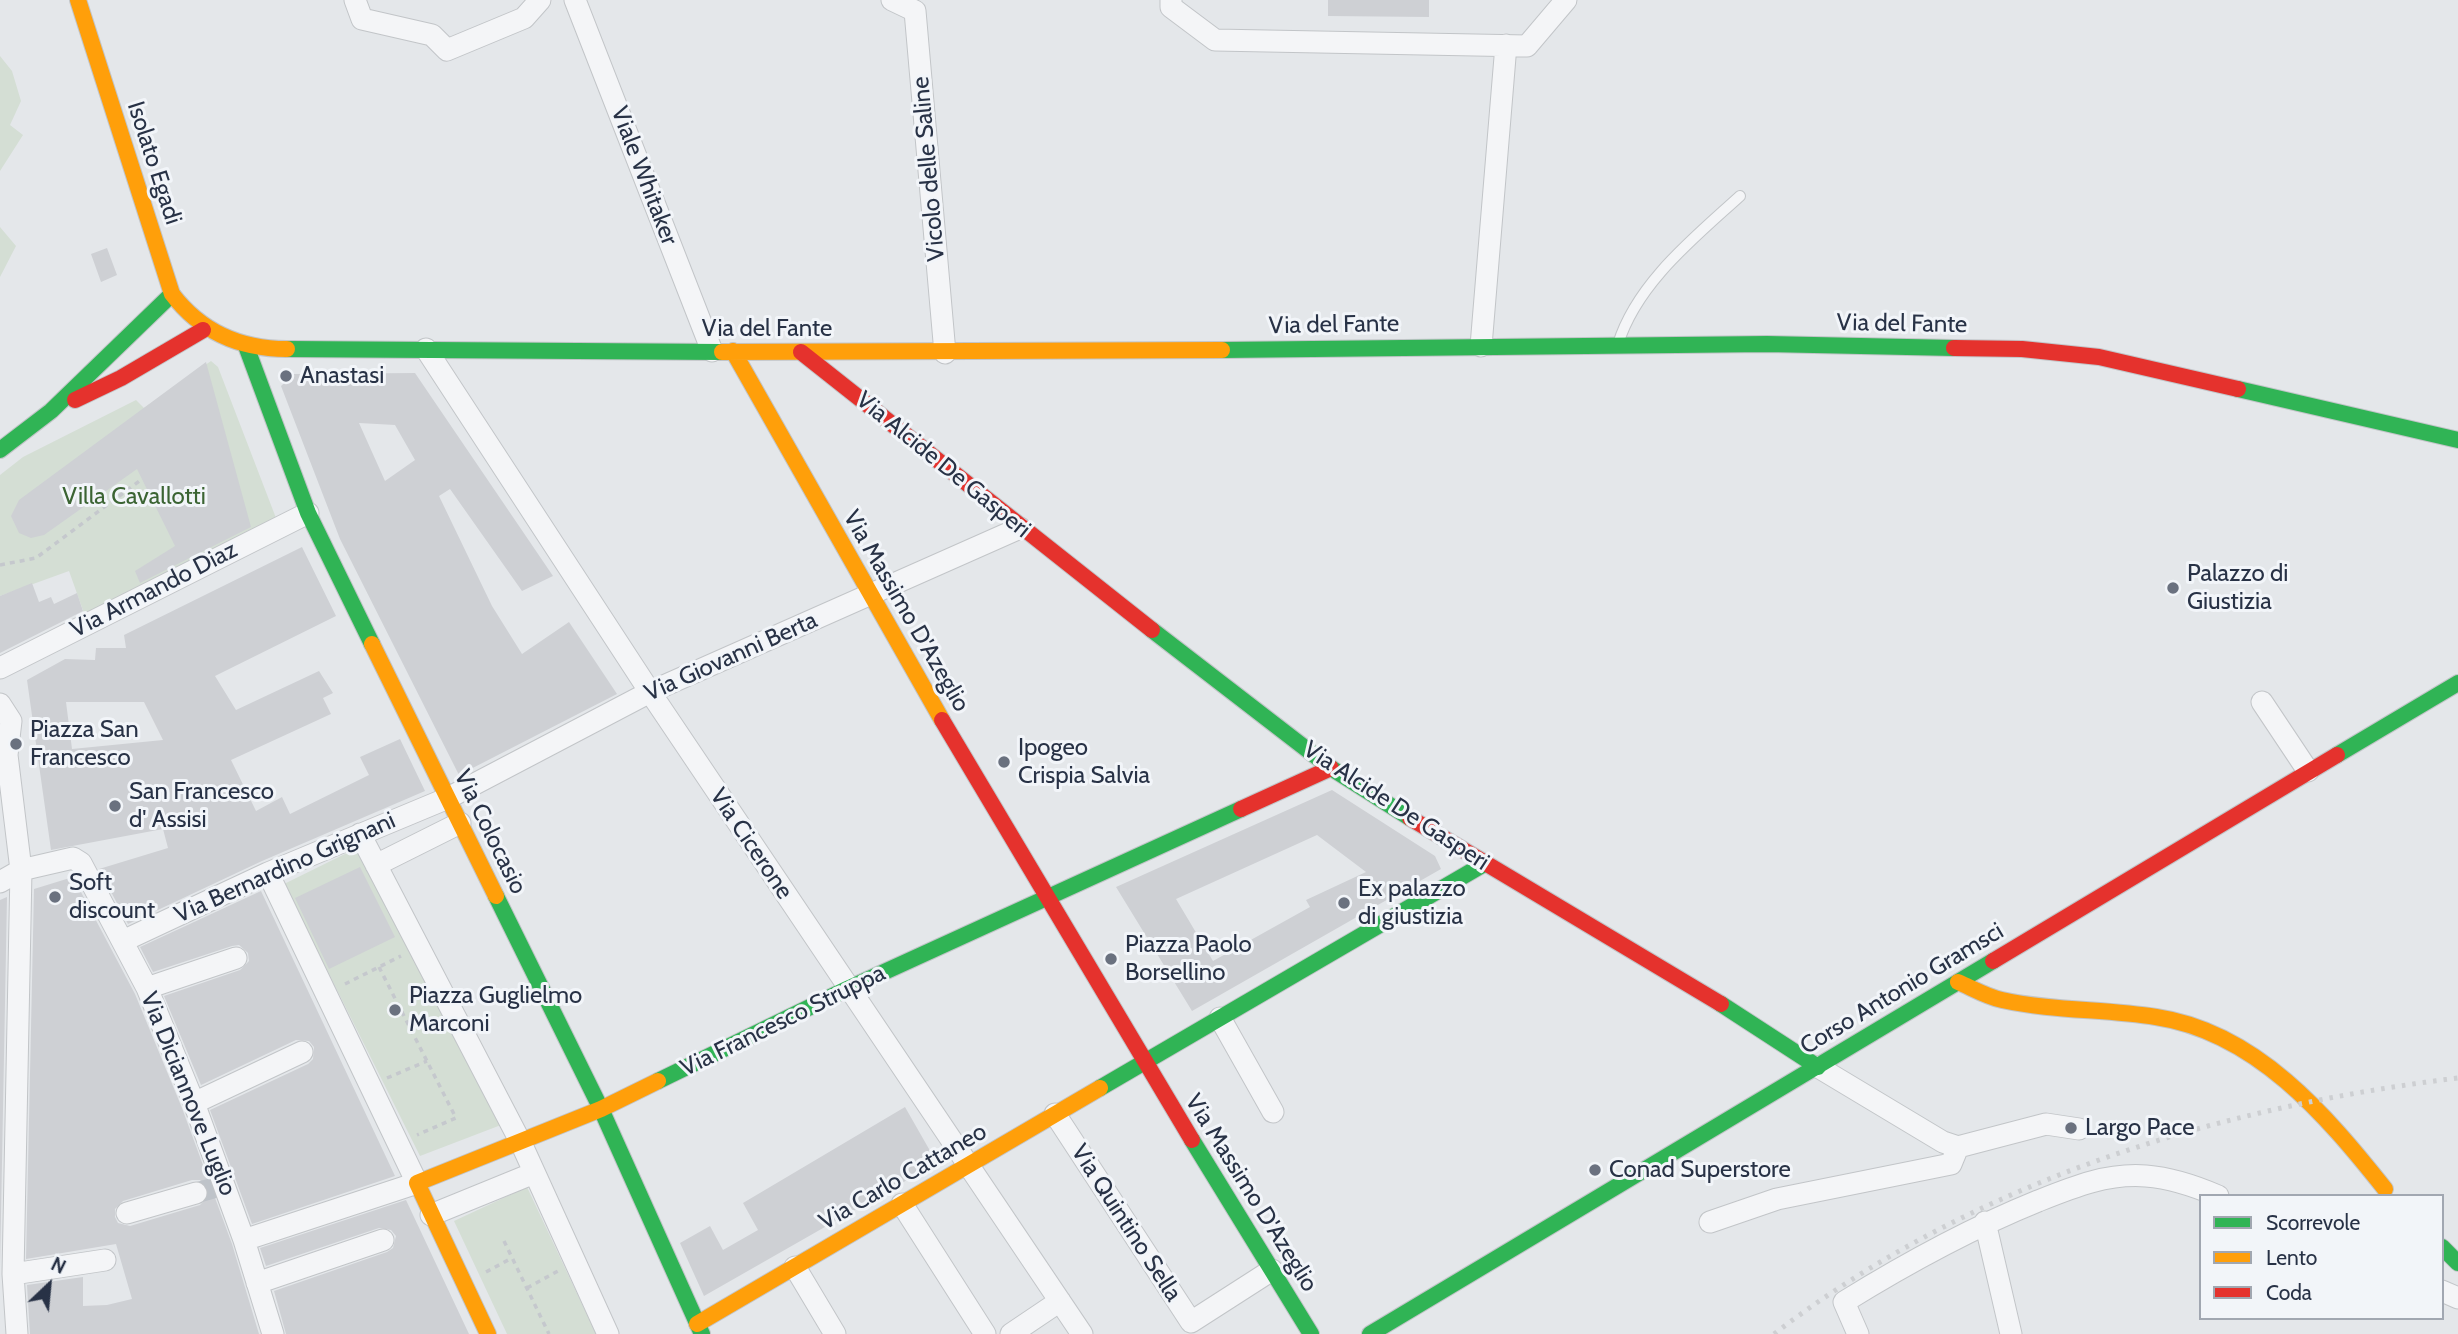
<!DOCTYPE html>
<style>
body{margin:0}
#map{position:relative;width:2458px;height:1334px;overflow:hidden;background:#e4e7ea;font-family:Cabin,sans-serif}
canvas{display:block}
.legend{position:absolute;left:2199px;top:1194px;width:245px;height:126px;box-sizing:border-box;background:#f2f5f9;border:2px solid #a1a7b1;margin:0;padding:9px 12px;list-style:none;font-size:21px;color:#283246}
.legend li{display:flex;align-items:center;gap:14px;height:35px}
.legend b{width:35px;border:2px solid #a1a7b1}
.north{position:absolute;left:14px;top:1250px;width:70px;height:70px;-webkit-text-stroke:5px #f2f5f9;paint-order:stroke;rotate:26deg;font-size:19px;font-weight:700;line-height:28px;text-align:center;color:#283246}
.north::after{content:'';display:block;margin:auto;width:24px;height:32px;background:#283246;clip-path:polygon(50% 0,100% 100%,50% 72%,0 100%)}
</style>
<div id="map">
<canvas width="2458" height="1334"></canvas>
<ul class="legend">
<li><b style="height:9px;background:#30b455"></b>Scorrevole</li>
<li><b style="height:9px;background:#ff9f0a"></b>Lento</li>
<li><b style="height:9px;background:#e5322d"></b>Coda</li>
</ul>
<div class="north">N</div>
</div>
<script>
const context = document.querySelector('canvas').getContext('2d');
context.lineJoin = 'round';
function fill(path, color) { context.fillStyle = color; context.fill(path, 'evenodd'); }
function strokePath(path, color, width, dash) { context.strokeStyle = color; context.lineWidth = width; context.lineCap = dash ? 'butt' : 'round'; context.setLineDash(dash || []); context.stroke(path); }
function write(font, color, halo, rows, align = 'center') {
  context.font = font + ' Cabin,sans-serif'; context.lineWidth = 6; context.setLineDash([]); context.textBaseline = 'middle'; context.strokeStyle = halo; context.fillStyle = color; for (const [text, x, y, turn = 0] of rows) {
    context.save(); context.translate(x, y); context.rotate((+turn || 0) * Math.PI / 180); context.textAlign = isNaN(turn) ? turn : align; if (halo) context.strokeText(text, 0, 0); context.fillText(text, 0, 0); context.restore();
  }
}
fill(new Path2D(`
 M0,56l12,15 9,30 -11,24 13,10 -23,36z
 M0,227l16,19 -16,31z
 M211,361l7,6 58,151 -191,98 -16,-45 -69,25v-121l23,-18 113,-57 8,8z
 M357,848l144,277 -81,31 -136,-272z
 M527,1187l69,147h-89l-53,-113z`), '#d4ded4');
fill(new Path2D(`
 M1328,0h101v17l-101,-1z
 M107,248l10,27 -16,7 -10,-28z
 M206,362l45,165 -111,56 -5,-12 40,-25 -38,-77 -93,66 -13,3 -12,-5 -8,-17 8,-16z
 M415,373l138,203 -31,15 -72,-102 -11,7 53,110 30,48 47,-32 48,72 -158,81 -119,-236 -59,-153 13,-12zM359,423l36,2 20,35 -30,21z
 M302,547l34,69 -121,60 21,34 83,-39 14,22 -10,5 8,16 -100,46 25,51 26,-14 8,17 79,-39 -9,-18 40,-18 25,52 -163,70 -134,63 -29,-55 69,-21 -5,-19 -112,21 -24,-170 38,-21 30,1 1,-12h30l-2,-13zM66,702h78l19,38 -91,9z
 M32,583l7,19 12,-5 3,7 23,-11 6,18 -83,42v-57z
 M1332,790l103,66 6,13 -249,142 -76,-124zM1317,835l49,37 -60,28 4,7 -97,54 -37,-62z
 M360,867l35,70 -66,32 -34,-71z
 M73,877l62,117 47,114 50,136 27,90h-229l-3,-49 56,-8v29l24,-1 25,-6 -16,-55 -90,15 8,-370zM192,1180h8l8,9v8l-8,8 -70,21 -12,-3 -3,-6v-8l8,-8z
 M261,891l134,285 -143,48 -42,-114 98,-46 5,-5 1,-12 -5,-6 -13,-1 -95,45 -37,-89 76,-26 9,-9 -1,-8 -9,-8 -7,1 -79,26 -13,-25z
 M7,897l-7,371v-368z
 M905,1107l32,56 -233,133 -24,-53 30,-17 13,24 35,-20 -15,-27z
 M406,1200l63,134h-183l-12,-43 113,-39 6,-4 3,-12 -5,-6 -12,-2 -113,38 -6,-18z`), '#ced0d4');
strokePath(new Path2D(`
 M196,1193l21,-6`), '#bec3c9', 21, [21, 10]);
const lane = new Path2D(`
 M1618,344c19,-61 76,-106 122,-148`);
const street = new Path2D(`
 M355,0l7,19 70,16 15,15 77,-32 16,-18
 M575,0l137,351
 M892,0l23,11 30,342
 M1171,0v7l44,33 312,6 39,-46
 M1481,346l25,-301
 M426,349l224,343 432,642
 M0,668l308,-155
 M2262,702l46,69
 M0,704l11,17 -4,34
 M0,740l7,15 14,115 -21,12
 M360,834l161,309 87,191
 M376,865l84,-42
 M123,941l145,-68 180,-75 202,-106 370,-164
 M147,988l89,-30
 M1220,1018l53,94
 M1818,1067l125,75 15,5 88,-23 33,5
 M194,1103l108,-51
 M1055,1114l136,208 81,-52
 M902,1204l83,130
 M127,1213l69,-20
 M431,1215l103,-42
 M1710,1222l67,-23 174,-35 7,-17
 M1985,1222l26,112
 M244,1240l173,-57 -149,-310
 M795,1267l40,67
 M13,1274l92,-14
 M257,1283l126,-43
 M2442,1291l16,7
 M17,1334l-4,-60 8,-404 52,-12 8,5 66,125 47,115 50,137 29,94
 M1011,1334l49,-33
 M1858,1334l-14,-32c63,-39 125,-73 194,-101 35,-14 69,-28 108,-25 25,2 49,10 72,20`);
const fast = new Path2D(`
 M246,346l62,167 64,131
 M287,349l435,3
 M1222,350l545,-6 187,4
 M2238,389l220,51
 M0,450l51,-39 121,-117
 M1152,630l179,138 79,50
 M2337,755l121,-72
 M496,896l105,213 101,225
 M1721,1004l97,63
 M658,1081l189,-92 394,-180
 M1100,1088l384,-224
 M1192,1140l119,194
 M2442,1247l16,16
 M1370,1334l623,-373`);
const slow = new Path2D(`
 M78,0l94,294c29,38 67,55 115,55
 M733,351l209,369
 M722,352l500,-2
 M372,644l124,252
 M1958,982c14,6 29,15 44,18 50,11 104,9 154,17 100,15 170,98 229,172
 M697,1324l403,-236
 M488,1334l-71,-151 184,-74 57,-28`);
const jam = new Path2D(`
 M1954,348l68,1 77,8 139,32
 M801,352l351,278
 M75,400l46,-22 82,-48
 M942,720l250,420
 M1241,809l90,-41
 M1410,818l311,186
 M1993,961l344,-206`);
strokePath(lane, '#c2c5c8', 12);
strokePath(street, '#c2c5c8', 23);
strokePath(fast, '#c2c5c8', 18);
strokePath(slow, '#c2c5c8', 18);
strokePath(jam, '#c2c5c8', 18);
strokePath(new Path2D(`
 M0,565l36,-7 106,-79
 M379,967l77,151 -39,17
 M345,984l56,-28
 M387,1078l40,-17
 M504,1241l45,93
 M486,1272l26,-14
 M527,1288l31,-17`), '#c5c8cd', 3.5, [5, 5]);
strokePath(lane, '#f4f5f7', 10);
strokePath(street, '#f4f5f7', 21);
strokePath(fast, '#30b455', 16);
strokePath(slow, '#ff9f0a', 16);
strokePath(jam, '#e5322d', 16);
strokePath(new Path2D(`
 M1774,1334c198,-152 439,-226 684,-256`), '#cdcfd2', 5, [3.5, 7]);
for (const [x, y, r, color] of [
 [286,376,7,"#6a717f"],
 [2173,588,7,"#6a717f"],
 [16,744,7,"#6a717f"],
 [1004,762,7,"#6a717f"],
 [115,806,7,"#6a717f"],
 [55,897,7,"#6a717f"],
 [1344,903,7,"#6a717f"],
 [1111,959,7,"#6a717f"],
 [395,1010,7,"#6a717f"],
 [2071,1128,7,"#6a717f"],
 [1595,1170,7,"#6a717f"]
]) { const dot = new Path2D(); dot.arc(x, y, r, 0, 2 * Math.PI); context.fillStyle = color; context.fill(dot); strokePath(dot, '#f2f5f9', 2.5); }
write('24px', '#283246', '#f2f5f9', [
 ["Isolato Egadi",154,163,72],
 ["Vicolo delle Saline",929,169,-95],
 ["Viale Whitaker",644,176,69],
 ["Via del Fante",1902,324,1],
 ["Via del Fante",1334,325,-1],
 ["Via del Fante",767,329],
 ["Via Alcide De Gasperi",943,465,39],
 ["Via Armando Diaz",154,590,-27],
 ["Via Massimo D'Azeglio",906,611,60],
 ["Via Giovanni Berta",731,657,-24],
 ["Via Alcide De Gasperi",1396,806,33],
 ["Via Colocasio",490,832,64],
 ["Via Cicerone",751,844,56],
 ["Via Bernardino Grignani",285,868,-24],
 ["Corso Antonio Gramsci",1902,989,-31],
 ["Via Francesco Struppa",783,1021,-26],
 ["Via Diciannove Luglio",188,1094,68],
 ["Via Carlo Cattaneo",903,1177,-30],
 ["Via Massimo D'Azeglio",1251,1193,58],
 ["Via Quintino Sella",1126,1223,57]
]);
write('24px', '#283246', '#f2f5f9', [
 ["Anastasi",300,376],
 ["Palazzo di",2187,574],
 ["Giustizia",2187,602],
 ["Piazza San",30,730],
 ["Francesco",30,758],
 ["Ipogeo",1018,748],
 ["Crispia Salvia",1018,776],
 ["San Francesco",129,792],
 ["d' Assisi",129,820],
 ["Soft",69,883],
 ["discount",69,911],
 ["Ex palazzo",1358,889],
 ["di giustizia",1358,917],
 ["Piazza Paolo",1125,945],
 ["Borsellino",1125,973],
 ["Piazza Guglielmo",409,996],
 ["Marconi",409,1024],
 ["Largo Pace",2085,1128],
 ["Conad Superstore",1609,1170]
], 'left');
write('24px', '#3b6433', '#f2f5f9', [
 ["Villa Cavallotti",134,497]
]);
</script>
